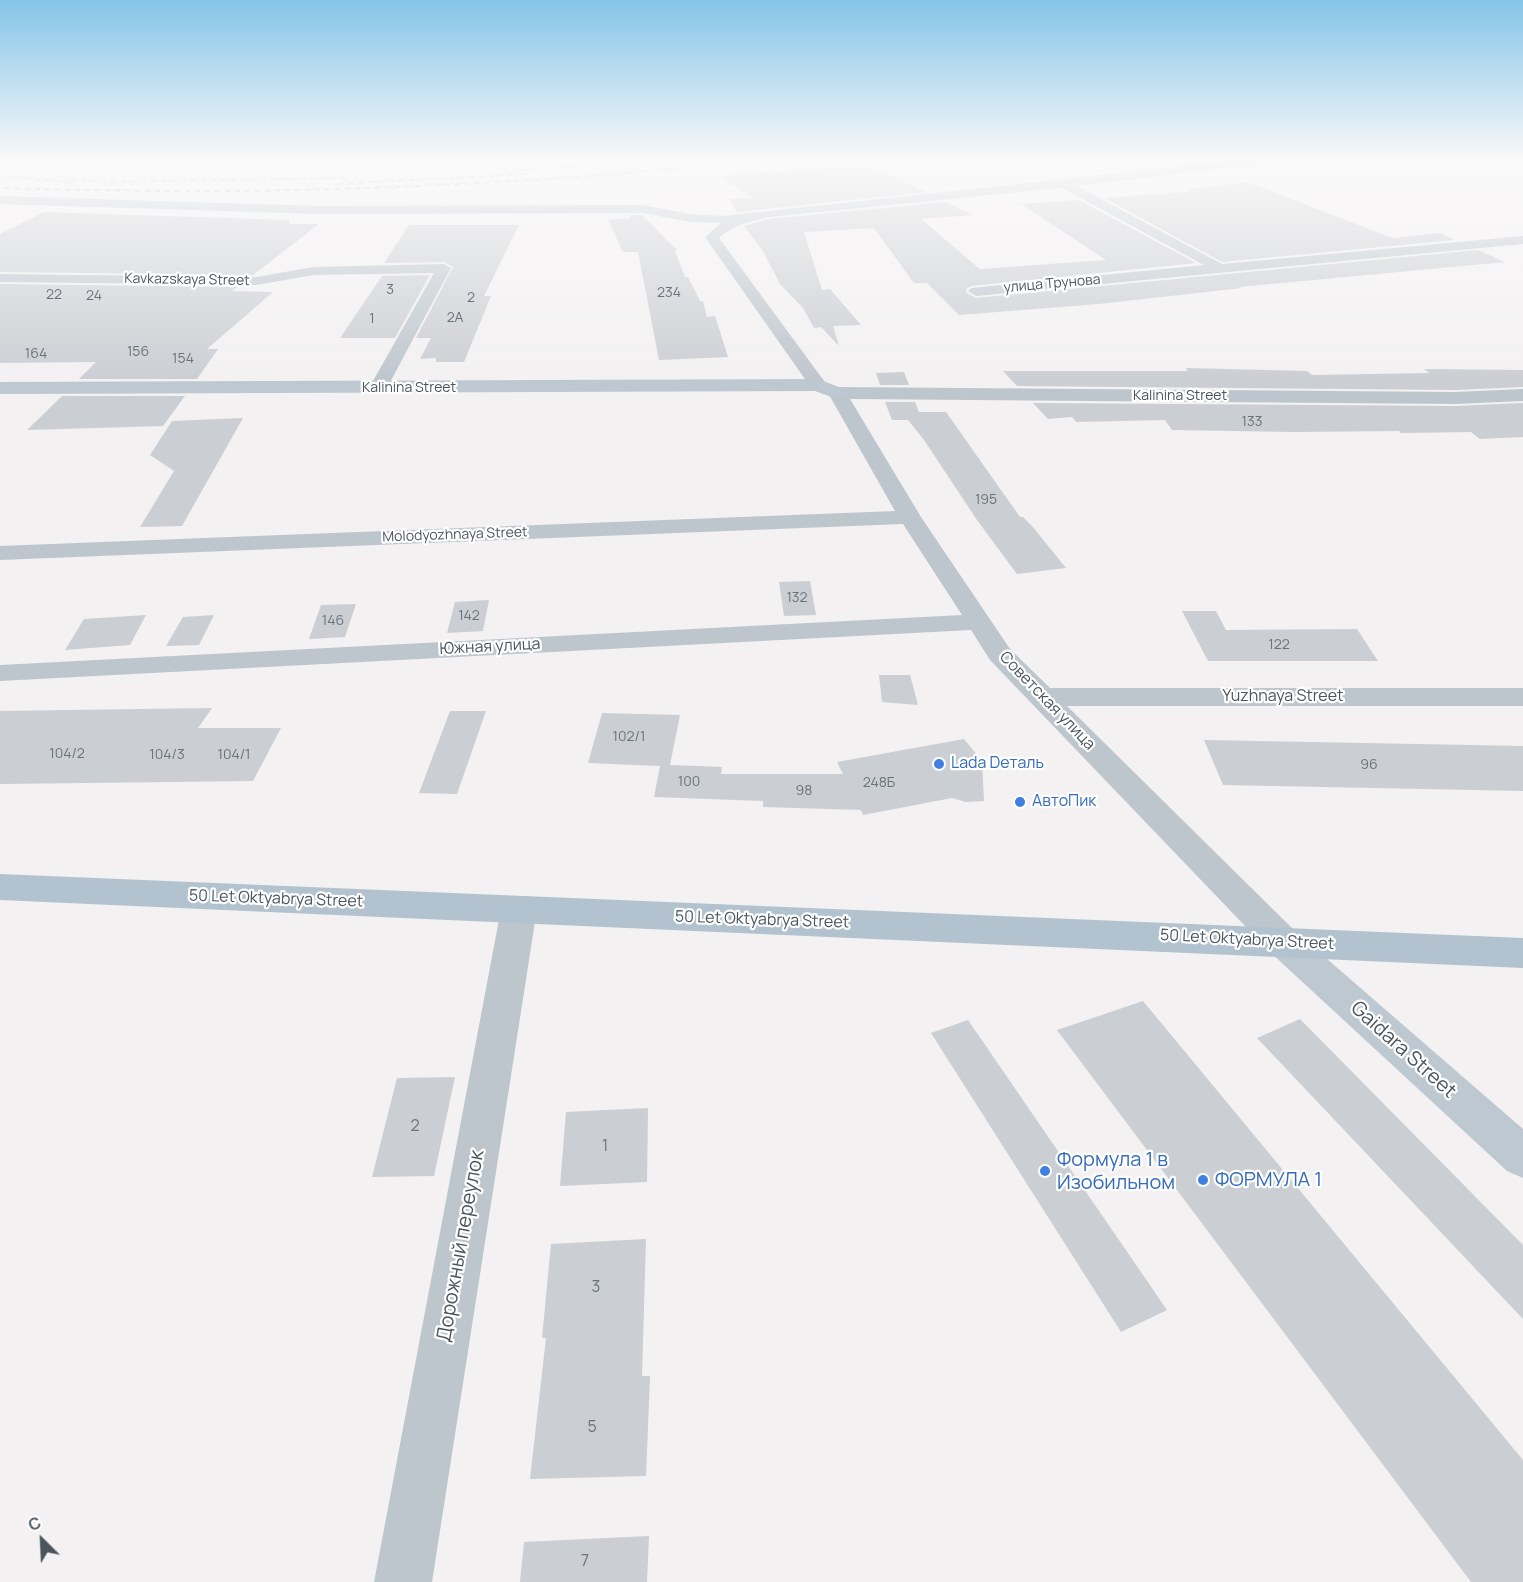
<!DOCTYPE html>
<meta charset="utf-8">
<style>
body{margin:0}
#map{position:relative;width:1523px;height:1582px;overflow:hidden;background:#f3f1f1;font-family:Manrope,sans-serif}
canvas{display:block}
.north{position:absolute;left:12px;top:1510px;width:60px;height:60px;-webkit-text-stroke:4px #fff;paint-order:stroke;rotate:336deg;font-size:16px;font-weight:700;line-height:24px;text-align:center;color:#4a555e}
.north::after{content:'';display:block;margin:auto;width:21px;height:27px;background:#4a555e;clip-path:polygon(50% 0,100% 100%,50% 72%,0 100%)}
</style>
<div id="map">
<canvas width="1523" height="1582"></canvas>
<div class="north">С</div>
</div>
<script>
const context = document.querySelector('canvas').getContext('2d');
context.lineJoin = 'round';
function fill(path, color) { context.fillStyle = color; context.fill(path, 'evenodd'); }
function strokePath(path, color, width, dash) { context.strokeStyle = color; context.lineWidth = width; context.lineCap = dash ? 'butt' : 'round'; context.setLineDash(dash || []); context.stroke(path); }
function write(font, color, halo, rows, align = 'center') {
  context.font = font + ' Manrope,sans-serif'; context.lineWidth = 4.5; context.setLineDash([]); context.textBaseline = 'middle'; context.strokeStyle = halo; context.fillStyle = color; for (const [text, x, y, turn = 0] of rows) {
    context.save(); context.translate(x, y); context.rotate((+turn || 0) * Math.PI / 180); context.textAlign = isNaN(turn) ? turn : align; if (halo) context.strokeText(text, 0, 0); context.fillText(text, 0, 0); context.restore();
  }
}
fill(new Path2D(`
 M867,166l21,10h6l32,16 -189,20 -7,-13 23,-1 -34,-22 71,-6z
 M1248,182l144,56 48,-5 15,7 -233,22 -118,-64 88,-7 -4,-2z
 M1079,200l117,63 -225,23 -5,3 1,4 9,5 502,-48 27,12 -266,25 3,1 -143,16 -140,11 -32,-32h-13l-40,-55 -70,4 18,58 8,-1 31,36 -28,1 6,20 -18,-19 -7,1 -11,-20 -23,-24 -17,-33 -19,-25 25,-7 177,-17 27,13 -52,4 59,50 126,-9 -85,-56z
 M44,212l245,8v4h30l-66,51 -253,-3v-38z
 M630,215h12l35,35 -2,1 10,26h3l12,24h3l4,16 8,-1 13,41 -69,3 -21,-108h-15l-15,-32 23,-2z
 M409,225h110l-35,71h7l-27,66h-28v-4l-16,1 11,-21h-15l37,-71 -9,-5 -60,1z
 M430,275l-35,63h-55l42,-62z
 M0,284l237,3 -5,4 41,1 -66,57h11l-21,30h-118l17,-17 -96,1z
 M1186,368l121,3 5,4 117,-2 -5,-4 99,1v17l-68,3 -438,-4 -14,-15h185z
 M904,372l5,13h-29l-4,-12z
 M62,396h123l-22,30 -136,4z
 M885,402h30l4,10h27l74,105h3l9,9 34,42 -49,6 -40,-54 -53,-80 -16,-20h-16z
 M1033,403l422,3 68,-3v34l-43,2 -9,-7 -70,1 -2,-2 -105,1 -122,-2 -7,-10 -89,2 -4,-5 -24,2z
 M243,418l-61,108 -42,1 34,-56 -24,-16 22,-34z
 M810,581l6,34 -32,1 -5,-34z
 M489,600l-6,31 -36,2 8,-31z
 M356,604l-11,33 -36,2 12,-34z
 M1182,611h34l10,19 131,-1 21,32h-170z
 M146,615l-16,30 -65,5 19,-31z
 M214,615l-15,30 -33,1 17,-29z
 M879,675h31l8,30 -36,-3z
 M212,708l-14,20h83l-28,53 -253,3v-73z
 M450,711h36l-29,83 -38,-1z
 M602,713l78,2 -10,50 52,2 -1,7h122l-6,-12 127,-23 18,22 2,40 -18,1 -14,-4 -89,17 -2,-5 -98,-3v-6l-109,-4 6,-31 -72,-3z
 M1204,740l319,6v45l-300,-6z
 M1143,1001l380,459v122h-52l-414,-552z
 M1300,1019l223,226v74l-266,-281z
 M968,1020l199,290 -46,22 -190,-299z
 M455,1077l-21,99 -62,1 25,-99z
 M648,1108l-1,74 -87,4 6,-74z
 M646,1239l-4,137h8l-4,100 -116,3 16,-141h-4l9,-94z
 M649,1536l-2,46h-127l4,-40z`), '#cbced3');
fill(new Path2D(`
 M1240,160h33l-6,3 -190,23 145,78 301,-28v8l-547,52 -8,-5 3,-3 233,-23 -142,-77 -293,29c-18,4 -36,8 -50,21l108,147 -3,4h-12l-107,-152 16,-14 -31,-1 -47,-9 -325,1 -318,-10v-8l318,10 325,-1 47,9 32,2z
 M444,264l7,4 -64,120 -2,4h-14l-2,-4 65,-115 -120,2 -58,10 -256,-3v-8l256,3 58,-10z
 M837,387l618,5 68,-3v12l-68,3 -605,-5 71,118 89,132 40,39h473v18h-456l229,226 5,10 -5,10 -13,4 -13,-4 -280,-292 -19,-30 -971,51v-16l962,-50 -59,-91 -903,36v-14l895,-35 -67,-118 2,-4z
 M519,896l12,4 6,9 -105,673h-58l127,-673 6,-9z`), '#bec6cd');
fill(new Path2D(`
 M818,379l26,10 3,4 -3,4 -7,2 -22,-8 -815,3v-12z
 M1283,928l13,4 227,197v49l-16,-7 -237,-219 -6,-10 6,-10z`), '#bec8d1');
fill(new Path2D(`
 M0,874l1523,64v30l-1523,-68z`), '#b2c2ce');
const rail = new Path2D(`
 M516,170l164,-10
 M0,176l73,7
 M66,179l39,3 237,-4
 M334,184l192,-10
 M0,188c258,9 505,0 762,-28`);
strokePath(rail, '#b4b7bb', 2);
strokePath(rail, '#fff', 1.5, [5]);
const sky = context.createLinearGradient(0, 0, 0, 381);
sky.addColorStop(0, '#85c4e8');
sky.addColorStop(0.42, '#faf9f9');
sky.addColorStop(1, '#faf9f900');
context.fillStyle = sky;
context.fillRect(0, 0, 1523, 381);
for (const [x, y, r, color] of [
 [939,764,6,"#3f7fe0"],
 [1020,802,6,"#3f7fe0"],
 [1045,1171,6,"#3f7fe0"],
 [1203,1180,6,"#3f7fe0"]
]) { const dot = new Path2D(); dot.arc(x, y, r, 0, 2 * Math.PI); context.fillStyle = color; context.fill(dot); strokePath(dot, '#fff', 2); }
write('14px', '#4a555e', '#fff', [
 ["Kavkazskaya Street",187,280,1],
 ["улица Трунова",1052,284,-5],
 ["Kalinina Street",409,388],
 ["Kalinina Street",1180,396],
 ["Molodyozhnaya Street",455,535,-2]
]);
write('14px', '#6a737b', null, [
 ["3",390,290],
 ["234",669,293],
 ["22",54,295],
 ["24",94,296],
 ["2",471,298],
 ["2А",455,318],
 ["1",372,319],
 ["156",138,352],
 ["164",36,354],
 ["154",183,359],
 ["133",1252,422],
 ["195",986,500],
 ["132",797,598],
 ["142",469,616],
 ["146",333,621],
 ["122",1279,645],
 ["102/1",629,737],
 ["104/2",67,754],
 ["104/3",167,755],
 ["104/1",234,755],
 ["96",1369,765],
 ["100",689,782],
 ["248Б",879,783],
 ["98",804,791]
]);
write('16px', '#4a555e', '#fff', [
 ["Южная улица",490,647,-3],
 ["Yuzhnaya Street",1283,697],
 ["Советская улица",1047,701,46],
 ["50 Let Oktyabrya Street",276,899,2],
 ["50 Let Oktyabrya Street",762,920,2],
 ["50 Let Oktyabrya Street",1247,940,3]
]);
write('16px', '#366cbe', '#fff', [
 ["Lada Dеталь",951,764],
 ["АвтоПик",1032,802]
], 'left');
write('16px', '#6a737b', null, [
 ["2",415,1127],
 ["1",605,1147],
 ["3",596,1288],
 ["5",592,1428],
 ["7",585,1562]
]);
write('20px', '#4a555e', '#fff', [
 ["Gaidara Street",1403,1050,42],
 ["Дорожный переулок",461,1246,-80]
]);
write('20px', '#366cbe', '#fff', [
 ["Формула 1 в",1057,1160],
 ["Изобильном",1057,1183],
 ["ФОРМУЛА 1",1215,1180]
], 'left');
</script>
